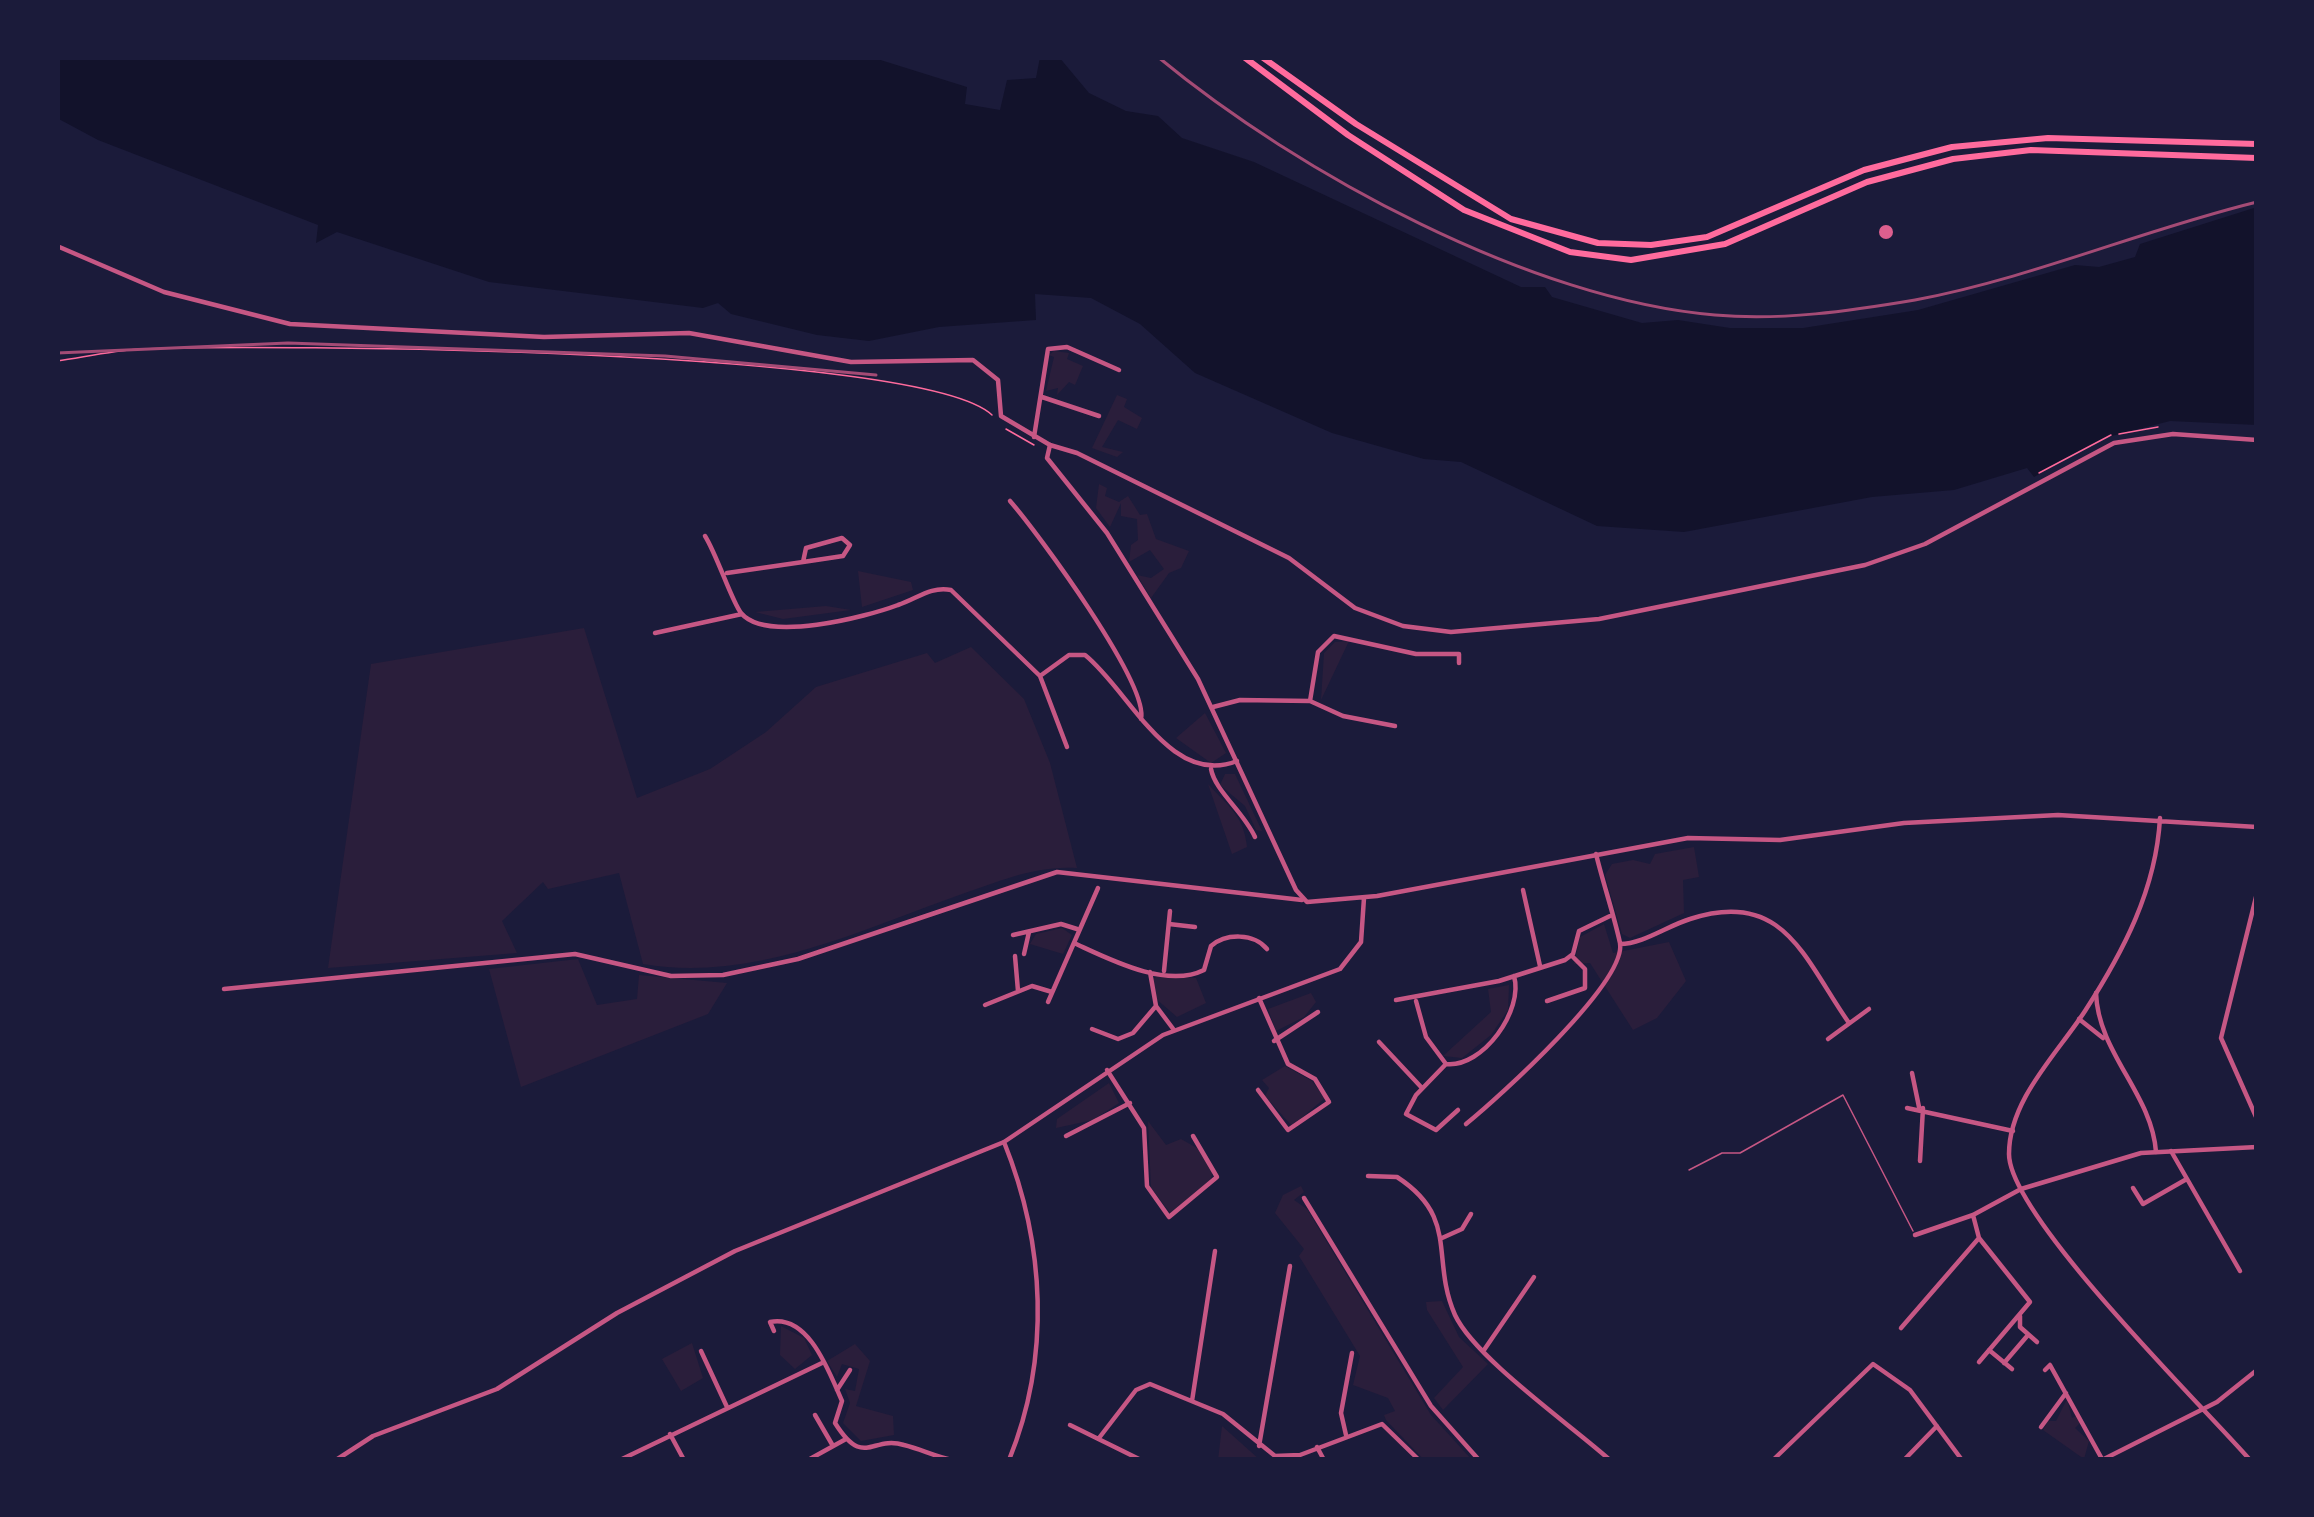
<!DOCTYPE html>
<style>
body{margin:0}
#map{position:relative;width:2314px;height:1517px;overflow:hidden;background:#1b1b3a;font-family:"Noto Sans",sans-serif}
canvas{display:block}
.frame{position:absolute;inset:0;border:60px solid #1b1b3a;pointer-events:none}
</style>
<div id="map">
<canvas width="2314" height="1517"></canvas>
<div class="frame"></div>
</div>
<script>
const context = document.querySelector('canvas').getContext('2d');
context.lineJoin = 'round';
function fill(path, color) { context.fillStyle = color; context.fill(path, 'evenodd'); }
function strokePath(path, color, width, dash) { context.strokeStyle = color; context.lineWidth = width; context.lineCap = dash ? 'butt' : 'round'; context.setLineDash(dash || []); context.stroke(path); }
fill(new Path2D(`
 M1054,351l15,2 -2,6 16,7 -8,19 -6,-3 -12,13 1,-7 -12,3 8,-34 -5,-2z
 M1117,395l10,4 -3,8 18,11 -5,11 -19,-9 -16,27 21,5 -6,5 -25,-9z
 M1099,484l8,4 -2,8 14,6 9,-6 12,19 7,-1 9,25 33,12 -8,17 -12,5 -18,25 -14,-23 14,3 13,-9 -14,-19 -21,12 2,-17 7,-5 -1,-21 -16,-3v-13l-11,24 -14,-19z
 M858,571l53,11 2,8 -51,17z
 M826,606l25,4 -68,9 -28,-7z
 M584,628l53,170 73,-29 56,-37 50,-45 111,-34 8,10 36,-16 53,52 26,64 27,105c-41,-3 -77,13 -115,26 -102,36 -209,89 -319,70l-24,-91 -71,16 -5,-7 -41,39 15,32 -189,15 43,-304z
 M1349,641l-28,59 3,-47 11,-11z
 M1205,713l21,40 -15,10 -35,-25z
 M1225,774h10l27,57 -6,-1 -11,-24 -25,-21z
 M1208,784c21,23 36,32 39,63l-15,7z
 M1694,847l5,30 -16,3 1,33 -54,25 -8,-4 -17,-59 7,-11 21,-4 17,4 5,-10z
 M1604,924l9,29 56,-11 17,39 -29,37 -24,12 -43,-67 -16,1 6,-27z
 M1062,928l10,7 -9,19 -33,-10 6,-10z
 M578,959l19,46 40,-6 2,-24 88,8 -19,31 -187,73 -32,-118z
 M1159,975l37,3 10,25 -29,14 -22,-19 -2,-19z
 M1509,985l-1,25 -17,25 -29,23 -19,-2 48,-44 -3,-23z
 M1311,993l5,9 -12,15 -28,14 -8,-22z
 M1285,1066l27,15 13,17 -33,28 -27,-30 4,-8 -7,-8z
 M1109,1083l10,20 -26,17 -37,8 1,-9z
 M1148,1121l18,24 15,-6 16,9 16,23 -3,11 -39,32 -20,-26z
 M1301,1186l3,6 -10,8 13,9 124,206 41,45h-48l-38,-40 -2,-5 11,-4 -7,-13 -35,-13 7,-29 -61,-100 5,-7 -29,-36 8,-18z
 M1442,1301l17,36 29,27 -45,46 -9,-12 29,-31 -36,-57 -1,-8z
 M781,1326l23,12 8,17 -17,14 -15,-14z
 M692,1343l11,35 -22,13 -19,-32z
 M855,1344l15,17 -14,45 37,10 1,19 -33,6 -18,-18 7,-20 -5,-14 10,2 4,-22 -17,-5 -5,13 -10,-16z
 M2067,1399l5,19 6,-3 2,8 -5,5 14,13 -5,18 -41,-29 5,-9h8z
 M1222,1426l38,34h-42z`), '#2a1e3b');
fill(new Path2D(`
 M57,57h814l96,30 -2,17 35,6 7,-30 29,-2 4,-21h19l30,36 37,18 32,5 24,22 72,24 267,125h24l7,10 90,26 36,-3 52,8h73l115,-18 157,-45 24,2 36,-10 5,-13 117,-37v218l-87,-4 -66,17 -70,39 -7,-9 -73,22 -82,7 -188,35 -87,-6 -136,-64 -37,-3 -92,-26 -137,-60 -55,-49 -49,-26 -56,-4 1,26 -97,7 -70,14 -52,-6 -86,-21 -13,-11 -15,5 -214,-26 -152,-50 -21,11 2,-18 -220,-85 -41,-22z`), '#12122b');
fill(new Path2D(`
 M1879 232a7 7 0 1 1 14 0a7 7 0 1 1-14 0Z`), '#dd5f8e');
strokePath(new Path2D(`
 M57,361c27,-4 55,-10 82,-12 125,-5 783,-1 853,66
 M1006,429l28,16
 M2119,434l39,-7
 M2039,473l72,-38`), '#ff6b9d', 1.5);
strokePath(new Path2D(`
 M1689,1170l33,-17h18l103,-58 70,136`), '#c65784', 1.5);
strokePath(new Path2D(`
 M57,246l107,46 126,32 254,13 145,-4 162,29 122,-2 25,20 3,36 49,29
 M1042,397l57,19
 M1034,437l14,-88 19,-2 52,23
 M1010,501c28,32 139,183 131,218
 M705,536c12,19 27,66 36,77 25,30 125,4 157,-8 19,-6 32,-19 53,-15l89,86 29,-21h16c44,35 85,133 152,106
 M727,573l76,-11 3,-14 36,-10 8,7 -7,11 -40,6
 M655,633l87,-19
 M1040,676l27,71
 M1310,701l33,15 52,10
 M1213,707l27,-7 70,1 8,-49 16,-16 82,18h43v9
 M1211,769c4,22 32,42 44,68
 M1523,890l17,76
 M2257,893l-36,145 36,81
 M1169,924l26,3
 M1013,935l48,-11 16,5
 M1074,943c35,16 92,46 130,27l7,-24c15,-13 43,-13 56,3
 M1620,944c23,0 47,-18 70,-25 94,-31 114,40 159,104
 M1024,954l5,-22
 M1015,956l3,35
 M1164,971l6,-60
 M224,989l351,-35 96,22 52,-1 75,-16 259,-87 245,28
 M2096,993c2,60 56,101 60,159
 M1396,1000l103,-19 66,-21 8,-6 6,-23 31,-15
 M1416,1001l10,36 20,27c37,4 78,-54 68,-88
 M1547,1001l38,-13v-19l-13,-13
 M1048,1002l50,-114
 M985,1005l47,-19 20,6
 M1156,1006l18,24
 M2079,1019l24,19
 M1092,1029l26,10 15,-6 23,-27 -6,-34
 M1828,1039l41,-30
 M1274,1041l44,-29
 M1379,1042l43,46
 M1446,1064l-30,31 -10,19 30,16 22,-20
 M1107,1070l37,58 3,58 22,31 48,-40 -24,-41
 M1912,1073l7,34
 M1258,1090l30,40 41,-28 -14,-23 -27,-15 -29,-66
 M1907,1108l106,23
 M1466,1124c31,-25 161,-142 154,-181 -6,-28 -17,-60 -24,-89
 M1066,1136l64,-33
 M2171,1151l69,120
 M1920,1161l3,-53
 M1368,1176l29,1c63,41 33,81 58,138 20,43 116,110 155,145
 M2133,1188l10,16 42,-24
 M1304,1198l127,208 48,54
 M1973,1215l6,23 51,64 -51,60
 M1915,1235l58,-20 48,-26
 M1442,1238l20,-9 9,-15
 M2020,1316v11l17,15
 M1901,1328l78,-90
 M774,1331l-4,-9c39,-8 59,50 72,79l-7,22c29,46 36,12 69,22 17,4 32,12 49,15
 M1484,1350l50,-73
 M1989,1350l23,19
 M701,1351l26,56
 M2004,1363l24,-28
 M2045,1370l5,-5 52,94
 M837,1390l13,-20
 M1192,1401l23,-150
 M815,1415l18,31
 M1070,1425l71,35
 M2041,1427l25,-34
 M670,1434l14,26
 M1346,1435l-5,-22 11,-60
 M1099,1438l37,-48 14,-6 73,30 52,42 25,-1 82,-31 37,36
 M1259,1446l31,-180
 M1317,1447l7,13
 M336,1460l37,-24 124,-47 120,-76 118,-62 269,-109
 M620,1460l202,-97
 M808,1460l38,-21
 M1773,1460l100,-96 37,26 52,70
 M1904,1460l33,-34`), '#c65784', 4.5);
strokePath(new Path2D(`
 M2257,440l-84,-6 -59,9 -189,101 -60,21 -266,54 -148,13 -48,-6 -48,-18 -66,-50 -212,-105 -27,-8 -3,13 60,75 91,146 98,211 11,12 70,-6 311,-58 92,2 124,-17 154,-8 199,12
 M2160,818c-4,72 -37,134 -75,193 -28,43 -76,89 -76,143 0,62 194,252 241,306
 M2021,1189l120,-36 116,-6
 M1009,1460c42,-103 36,-216 -5,-318l159,-107 177,-66 21,-27 3,-44
 M2102,1460l115,-58 40,-32`), '#c65784', 4.5);
strokePath(new Path2D(`
 M1244,57l104,78 116,75 106,42 61,8 94,-16 142,-62 86,-23 78,-9 226,8
 M1262,57l94,67 155,95 87,24 53,2 56,-8 157,-67 88,-23 96,-9 209,6`), '#ff6b9d', 6);
strokePath(new Path2D(`
 M1158,57c140,116 374,243 557,258 66,6 135,-4 200,-15 117,-22 227,-70 342,-98
 M57,353l231,-10 377,13 211,19`), '#a44b75', 3);
</script>
